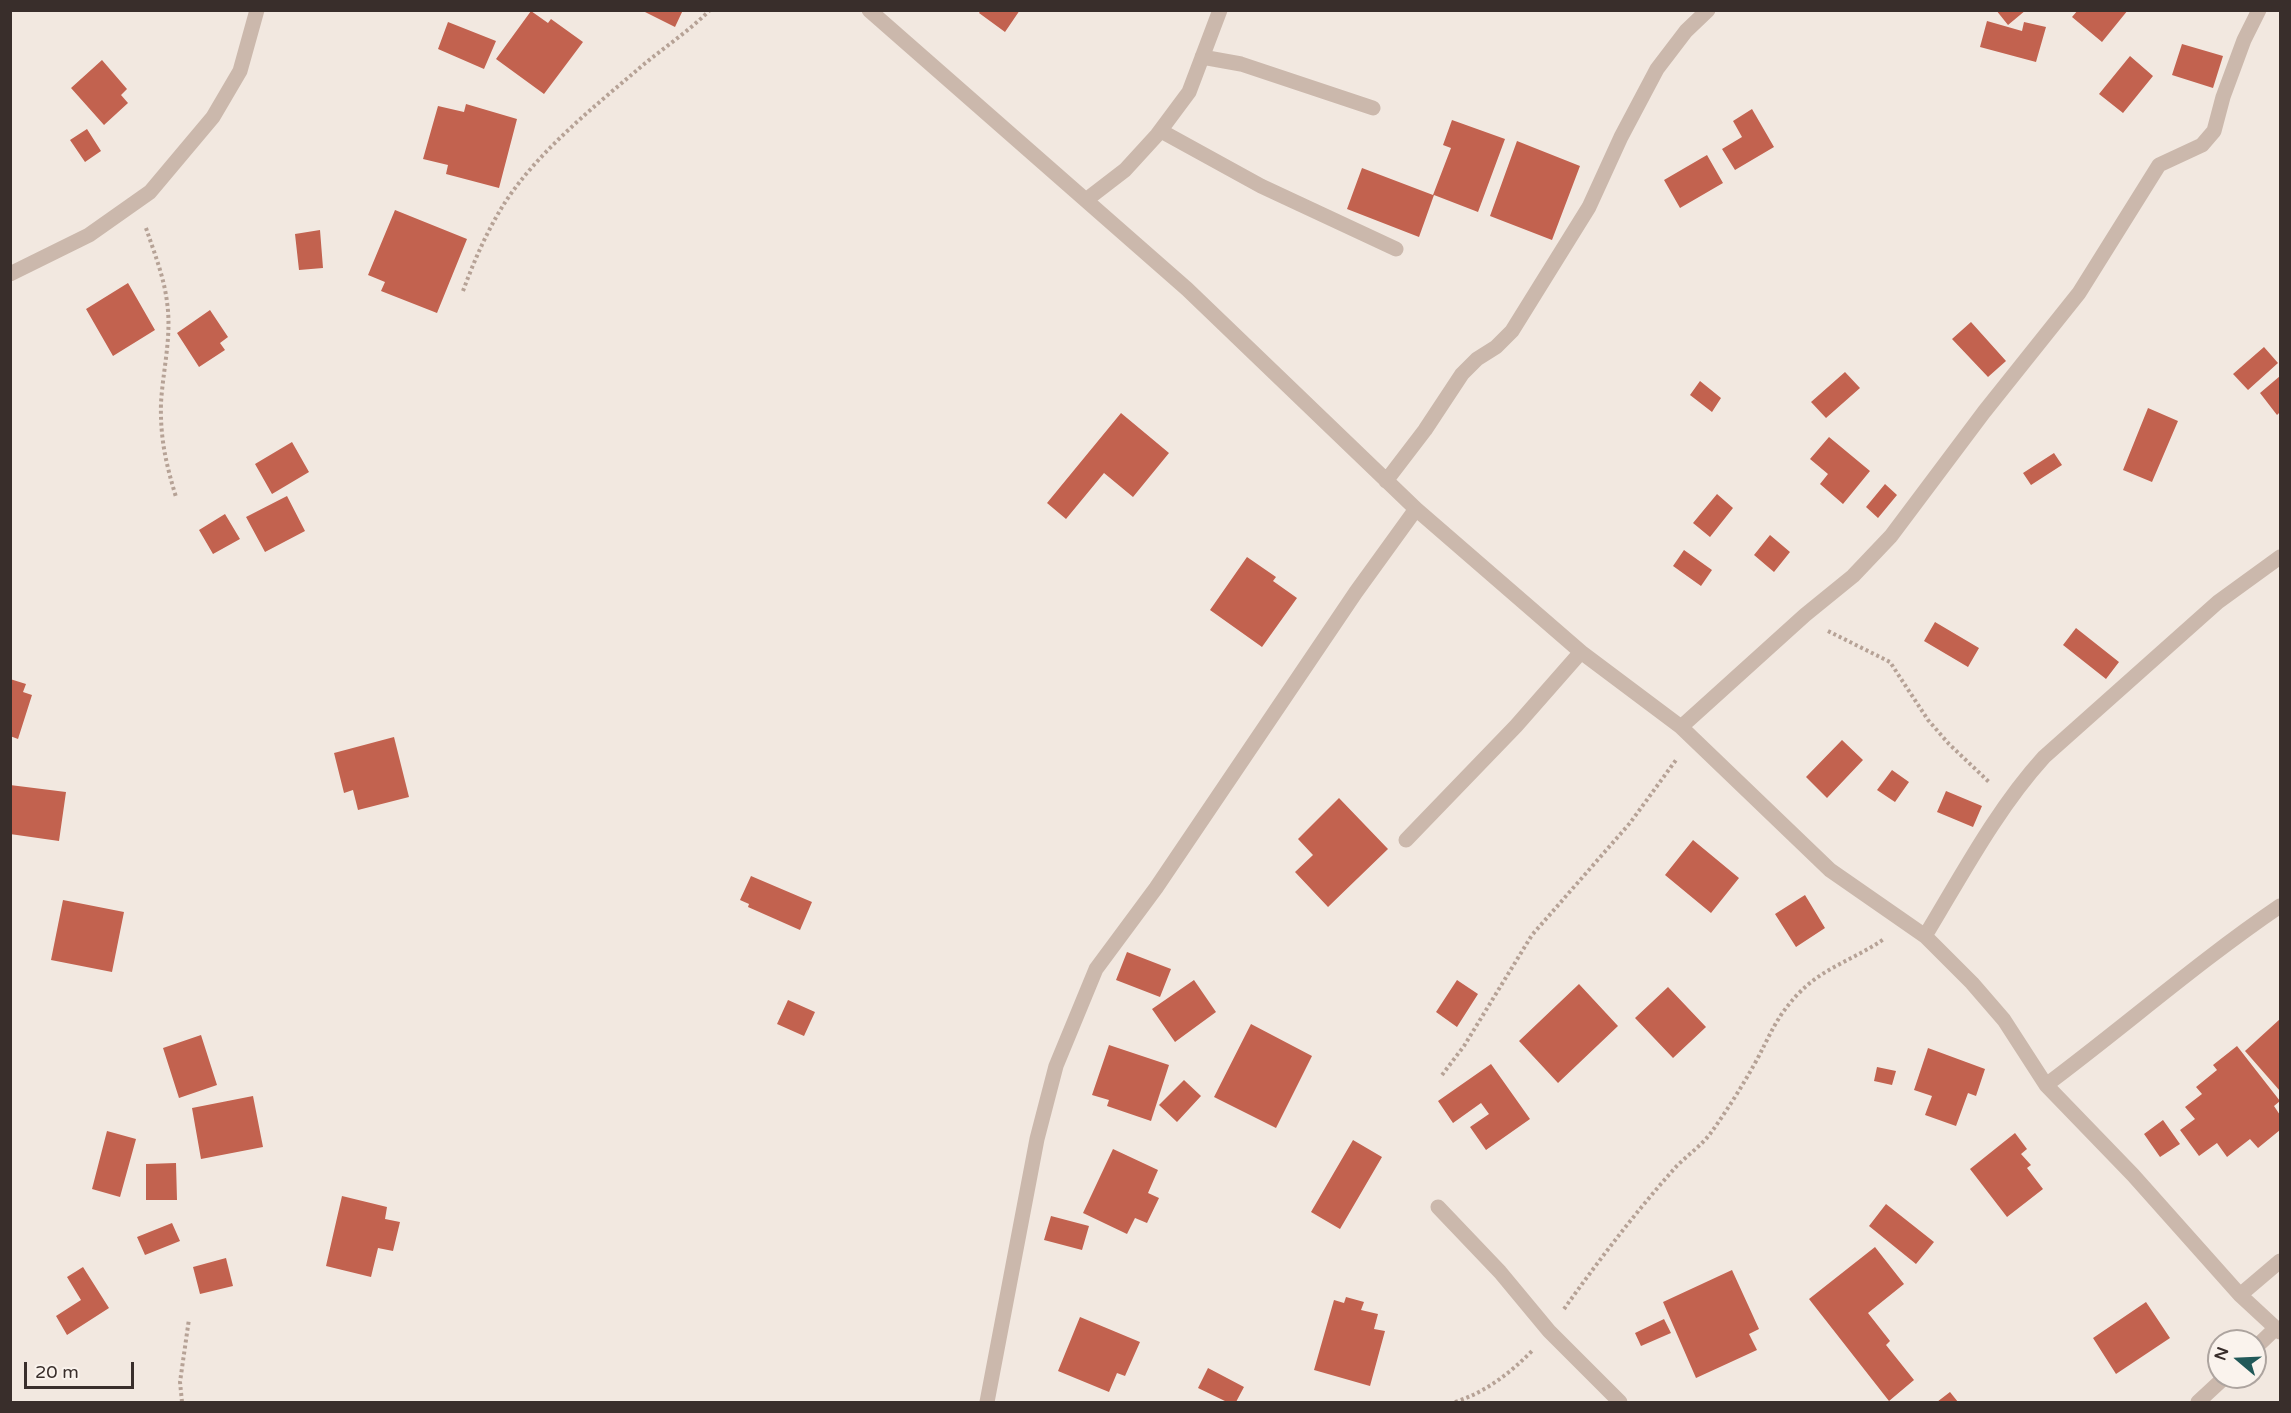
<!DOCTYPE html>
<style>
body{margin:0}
#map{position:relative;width:2291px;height:1413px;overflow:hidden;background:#f2e8e0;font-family:"Varela Round",sans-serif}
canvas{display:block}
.frame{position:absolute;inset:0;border:12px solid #392e2b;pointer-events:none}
.north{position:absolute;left:2207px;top:1329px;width:60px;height:60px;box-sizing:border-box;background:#faf3ed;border:2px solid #ada49f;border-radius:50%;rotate:289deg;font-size:16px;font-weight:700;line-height:24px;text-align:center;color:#392e2b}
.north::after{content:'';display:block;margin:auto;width:21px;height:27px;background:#215959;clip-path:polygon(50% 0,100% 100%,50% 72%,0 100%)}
.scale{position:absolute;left:24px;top:1362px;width:110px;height:27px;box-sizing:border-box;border:3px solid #392e2b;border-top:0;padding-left:8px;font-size:18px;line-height:21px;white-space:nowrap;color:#392e2b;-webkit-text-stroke:4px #faf3ed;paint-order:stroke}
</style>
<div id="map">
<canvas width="2291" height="1413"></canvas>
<div class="frame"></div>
<div class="north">N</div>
<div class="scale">20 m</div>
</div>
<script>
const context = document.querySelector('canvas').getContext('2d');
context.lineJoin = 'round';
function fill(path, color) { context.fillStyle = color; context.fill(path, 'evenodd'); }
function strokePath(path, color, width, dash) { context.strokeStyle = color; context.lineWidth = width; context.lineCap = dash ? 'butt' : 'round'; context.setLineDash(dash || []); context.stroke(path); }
fill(new Path2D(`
 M641,10h42l-8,17z
 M981,10h39l-15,22 -26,-19z
 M1996,10h30l-18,15z
 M2078,10h50l-26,32 -30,-25z
 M531,11l17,12 3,-4 32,23 -39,52 -48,-35z
 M1987,21l35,10 2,-9 22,5 -10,35 -56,-15z
 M448,22l48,19 -12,28 -46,-20z
 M2182,44l41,12 -10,32 -41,-13z
 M2130,56l23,20 -30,37 -24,-19z
 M102,60l25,29 -6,6 7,8 -24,22 -33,-37z
 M466,104l51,15 -18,69 -53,-14 2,-9 -25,-6 15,-53 26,6z
 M1752,109l22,38 -39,23 -13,-21 20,-12 -9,-16z
 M1452,120l53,19 -27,73 -44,-17 -15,42 -72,-28 15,-41 71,27 18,-47 -8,-3z
 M87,129l14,22 -16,11 -15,-22z
 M1517,141l63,25 -28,74 -62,-24z
 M1707,155l16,28 -43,25 -16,-28z
 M395,210l72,29 -30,74 -56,-22 4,-9 -17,-7z
 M320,230l3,38 -24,2 -4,-36z
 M128,283l27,47 -42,26 -27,-47z
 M210,310l18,27 -8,6 5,7 -26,17 -22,-34z
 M1971,322l35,39 -18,16 -36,-38z
 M2264,347l14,16 -30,27 -15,-16z
 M1845,372l15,16 -34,30 -15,-16z
 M2280,376v36l-3,3 -17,-22z
 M1700,381l21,17 -9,14 -22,-17z
 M2148,408l30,13 -26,61 -29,-12z
 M1121,413l48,40 -36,44 -29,-24 -38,46 -19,-16z
 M1829,437l41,34 -27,33 -23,-20 8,-10 -18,-15z
 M292,442l17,30 -37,22 -17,-30z
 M2054,453l8,12 -31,20 -8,-12z
 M1885,484l12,11 -19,23 -12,-11z
 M1717,494l16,14 -23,29 -17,-14z
 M287,496l18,35 -40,21 -19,-35z
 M225,514l15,25 -27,15 -14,-24z
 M1770,535l20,17 -16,20 -20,-17z
 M1684,550l28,20 -11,16 -28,-20z
 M1247,557l29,20 -3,4 24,17 -35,49 -52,-37z
 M1935,622l44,26 -11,19 -44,-26z
 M2076,628l43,34 -13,17 -43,-34z
 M10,679l16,5 -3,8 9,3 -14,44 -8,-3z
 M394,737l15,60 -51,13 -5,-20 -9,3 -10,-40z
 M1842,740l21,20 -36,38 -21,-21z
 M1892,770l17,12 -14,20 -18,-12z
 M10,785l56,7 -7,49 -49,-7z
 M1946,791l36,15 -9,21 -36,-15z
 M1339,798l49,51 -60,58 -33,-35 18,-17 -15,-16z
 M1693,840l46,38 -28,35 -46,-38z
 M751,876l61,26 -12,28 -52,-23 1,-3 -9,-4z
 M1805,895l20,33 -29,19 -21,-33z
 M63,900l61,12 -12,60 -61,-12z
 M1127,952l44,17 -11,28 -44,-17z
 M1194,980l22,32 -41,30 -23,-33z
 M1457,980l21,14 -21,33 -21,-15z
 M1579,984l39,42 -60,57 -39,-42z
 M1668,987l38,40 -33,31 -38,-40z
 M788,1000l27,12 -11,24 -27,-12z
 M2280,1019v72l-35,-40z
 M1251,1024l61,32 -36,72 -62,-31z
 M201,1035l16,50 -38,13 -16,-50z
 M1109,1045l60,20 -18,56 -44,-15 2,-6 -17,-5z
 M2237,1046l43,55 -6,5 6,9v15l-22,18 -8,-9 -23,18 -10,-14 -18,13 -19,-26 15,-11 -10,-12 17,-13 -6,-7 21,-17 -4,-5z
 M1928,1048l57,21 -9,27 -8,-3 -12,33 -31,-11 7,-19 -18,-6z
 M1491,1064l39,55 -44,31 -16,-23 19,-13 -8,-11 -28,20 -15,-22z
 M1877,1067l19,4 -4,14 -18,-4z
 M1184,1080l17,16 -24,26 -18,-17z
 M253,1096l10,51 -62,12 -9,-51z
 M2163,1120l17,24 -20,13 -16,-23z
 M107,1131l29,8 -16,58 -28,-8z
 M2015,1133l12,16 -6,5 10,11 -4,3 16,21 -36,28 -37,-48z
 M1353,1140l29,17 -42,72 -29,-17z
 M1113,1149l45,21 -10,23 11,5 -12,25 -12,-5 -8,16 -44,-21z
 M176,1163l1,37h-31v-36z
 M342,1196l45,11 -2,12 15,3 -7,29 -15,-3 -7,29 -45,-11z
 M1886,1204l48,38 -18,22 -47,-38z
 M1051,1216l38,10 -7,24 -38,-10z
 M172,1223l8,18 -35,14 -8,-18z
 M1875,1247l29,37 -36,29 22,28 -4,4 28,35 -25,21 -80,-102z
 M226,1258l7,28 -33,8 -7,-27z
 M83,1267l26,41 -42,27 -11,-19 25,-16 -14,-23z
 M1732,1270l27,59 -10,5 8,16 -61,28 -33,-76z
 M1346,1297l18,5 -3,8 17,4 -4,15 11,2 -15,55 -56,-16 20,-70 10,3z
 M2146,1302l24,36 -54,36 -23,-36z
 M1080,1317l60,25 -15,34 -8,-3 -8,19 -51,-21z
 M1664,1319l7,14 -30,13 -6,-13z
 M1208,1368l36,19 -8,15h-9l-29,-14z
 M1950,1392l8,10h-21z`), '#c2624f');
strokePath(new Path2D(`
 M146,228c8,24 18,49 21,74 5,34 -4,67 -6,101 -1,35 5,61 15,94
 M463,291c11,-30 24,-60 41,-87 32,-50 86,-94 132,-133 24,-21 51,-38 74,-61
 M1828,631l62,31 38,58 21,24 40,38
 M1442,1075l22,-29 68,-111 98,-112 46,-63
 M1564,1309c35,-49 71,-96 110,-140 11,-12 26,-22 36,-35 16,-22 31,-46 44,-69 16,-29 22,-49 46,-73 23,-24 57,-34 84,-53
 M182,1402l-2,-20 9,-63
 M1455,1402c31,-10 54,-28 78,-52`), '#b6a296', 4, [3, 3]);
strokePath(new Path2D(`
 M869,10l318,279 229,220 165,143 100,75 149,143 95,66 47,47 32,37 42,65 87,90 107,120 40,37
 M1202,57l39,7 132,44
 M1161,131l100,55 135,63
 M1086,200l39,-30 32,-35 32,-43 31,-82
 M10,274l79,-39 61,-43 63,-75 27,-46 17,-61
 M1386,481l39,-51 37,-56 15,-15 19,-12 16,-16 77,-124 32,-70 36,-68 29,-38 22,-21
 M1681,727l124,-112 48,-39 38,-40 93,-124 95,-119 80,-128 43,-20 12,-14 9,-34 21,-57 15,-30
 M1406,840l110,-114 65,-74
 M1925,936c37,-61 71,-126 119,-179l174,-155 62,-45
 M2046,1085c79,-59 153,-124 234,-179
 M1438,1207l62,65 49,59 71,71
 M2240,1295l40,-34
 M2255,1348l21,-20
 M987,1402l50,-263 19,-73 40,-97 60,-81 200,-296 60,-83
 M2198,1402l27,-25`), '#cbb8ac', 15);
</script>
